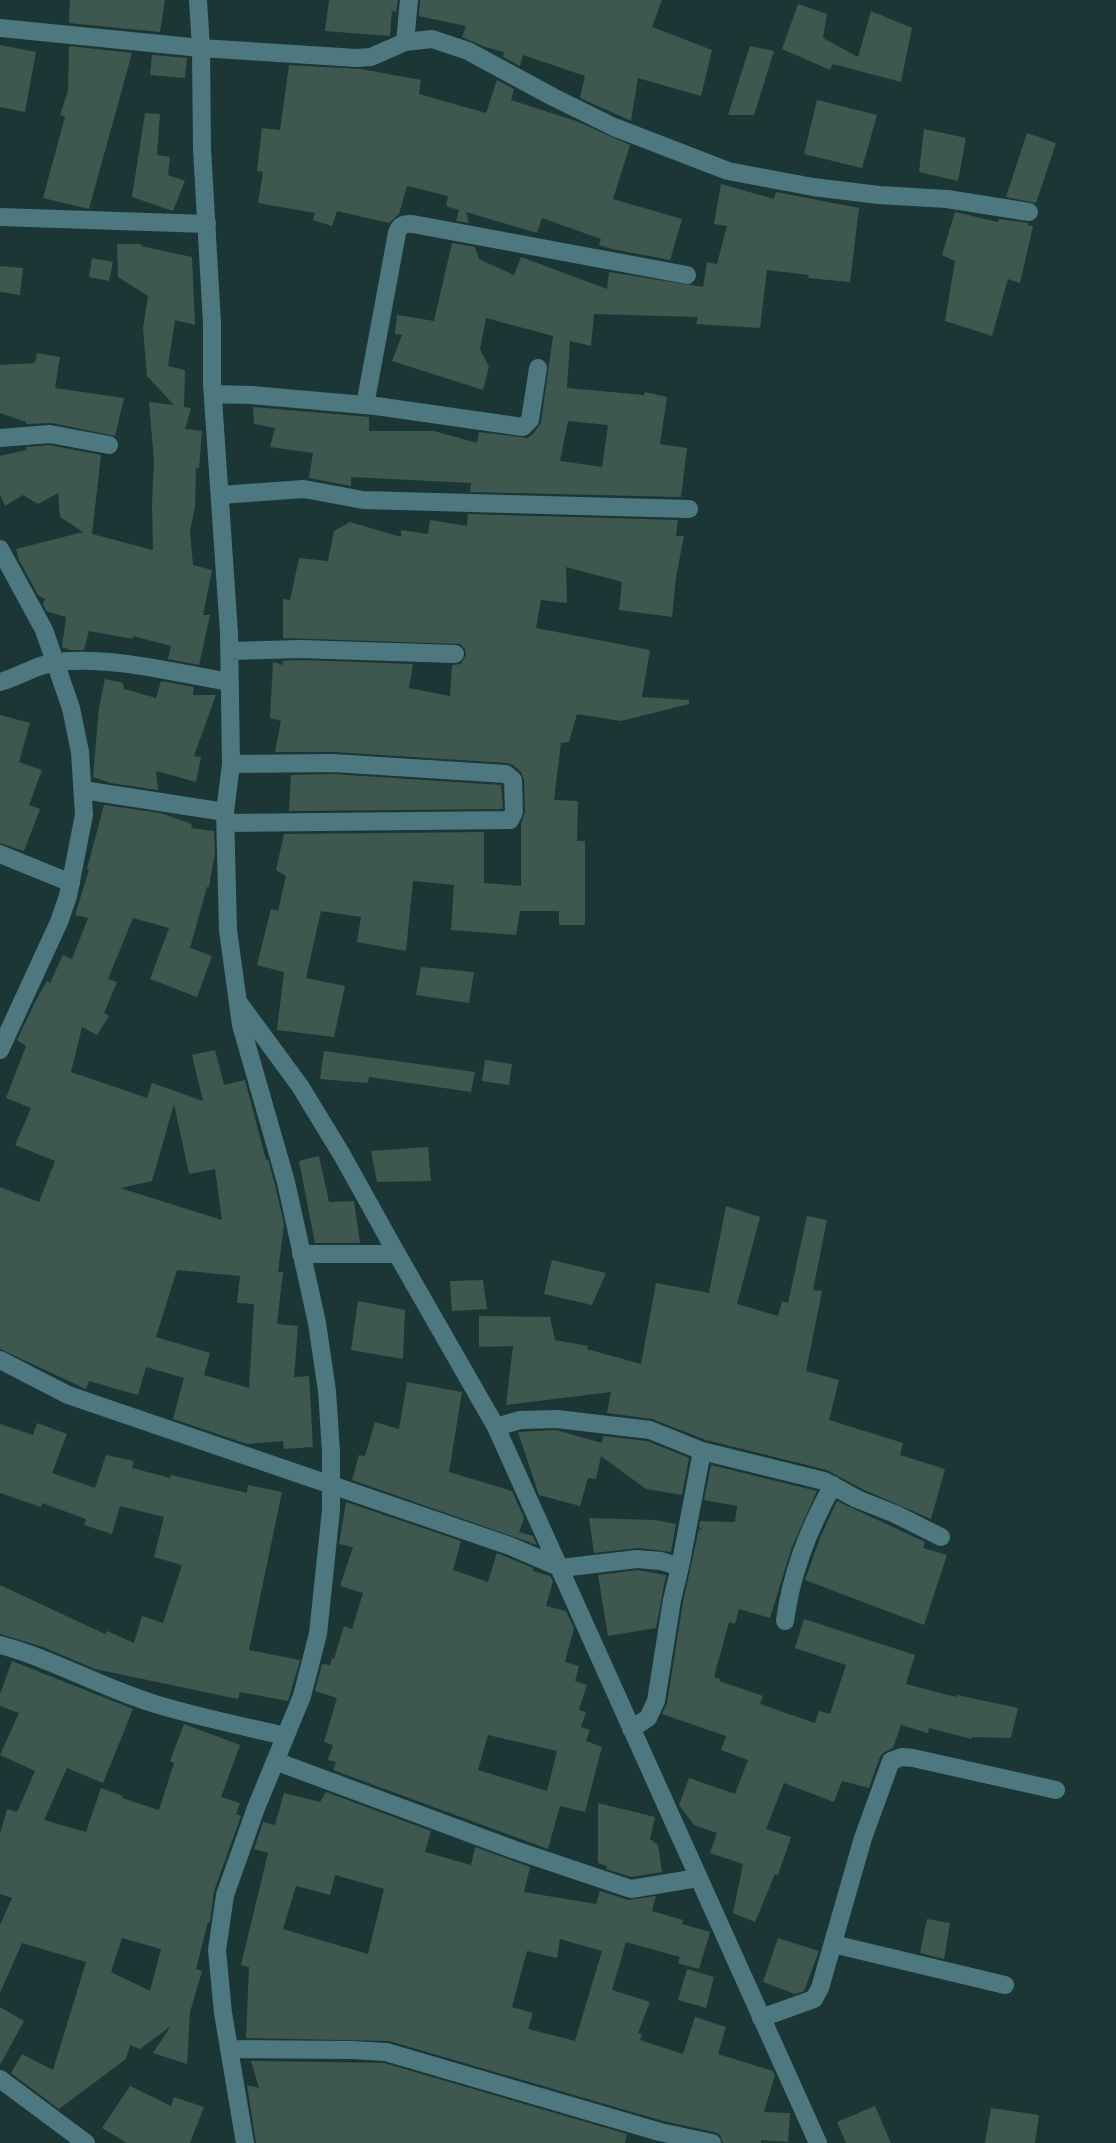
<!DOCTYPE html>
<style>
body{margin:0}
canvas{display:block;background:#1b3634}
</style>
<canvas width="1116" height="2143"></canvas>
<script>
const context = document.querySelector('canvas').getContext('2d');
context.lineJoin = 'round';
function fill(path, color) { context.fillStyle = color; context.fill(path, 'evenodd'); }
function strokePath(path, color, width, dash) { context.strokeStyle = color; context.lineWidth = width; context.lineCap = dash ? 'butt' : 'round'; context.setLineDash(dash || []); context.stroke(path); }
fill(new Path2D(`
 M70,0h95l-5,32 -91,-9z
 M329,0h69l-2,12 -4,-1 -2,25 -65,-5z
 M420,0h242l-10,27 60,23 -11,46 -63,-18 -7,43 -51,-23 5,-22 -62,-21 -3,11 -17,-9 1,-5 -19,-5 -23,-10 4,-11 -47,-10z
 M798,4l29,10 -4,24 35,19 13,-46 41,17 -11,54 -68,-18 -3,6 -48,-21z
 M0,45l36,7 -11,60 -25,-5z
 M69,46l63,7 -43,156 -46,-11 22,-81 -5,-2 8,-24z
 M750,46l24,5 -20,64h-26z
 M152,55l35,3 -2,20 -35,-3z
 M289,65l72,4 60,11 -2,14 67,19 11,-33 17,9 -3,11 65,21 54,24 -17,54 69,20 -12,41 -58,-11 -13,-4 2,-6 -59,-21 -5,15 -71,-21 3,11 -13,-2 3,-11 -13,-4 2,-10 -41,-10 -8,28 -10,9 -52,-12 -5,15 -19,-6 2,-7 -57,-10 5,-31 -6,-1 5,-43 18,2z
 M817,100l60,15 -15,53 -58,-14z
 M145,113l15,1 -3,41 13,2 -2,18 17,6 -12,30 -41,-14z
 M924,129l42,9 -8,43 -39,-9z
 M1027,133l29,10 -20,60 -30,-6z
 M721,184l53,15 2,-7 83,16 -9,74 -42,-4 1,-3 -42,-5 -7,58 -64,-4 2,-7 -104,-3 -3,32 -21,-5 -3,47 77,7 1,-3 22,5 -7,47 27,4 -6,49 -211,-5 1,-9 -120,-6v9l-42,-8 4,-25 -43,-6 5,-19 -21,-4 -1,-17 116,10v14h65l43,12 2,-11 49,6 6,-5 7,-11 12,-86 -67,-18 -6,31 9,18 -6,23 -91,-29 10,-26 -7,-1 2,-19 37,6 18,-78 23,4 4,12 35,16 7,-18 86,32 2,-17 94,15 4,-25 10,2 10,-38 -13,-2zM568,421l40,4 -6,42 -42,-6z
 M955,212l43,10 1,-3 30,4 -1,3h5l-13,57 -12,-4 -16,57 -47,-15 10,-60 -13,-6z
 M117,244h24v2l51,11 3,68 -20,-5 -7,46 17,4 -1,37 7,1 -6,21 17,2 -3,37h-3l-1,38 -5,26 3,33 19,5 -9,45h7l-11,50 -31,-6 3,-13 -38,-10v3l-44,-8 -5,19h-14l-8,-3 4,-30 -20,-6 -3,-7 2,-5 -7,-4 -19,-35 -3,-11 67,-17 -23,-15 -2,-24 -20,11 -15,-9 -18,11 -5,-11v-39l26,-6v-3l23,-2 52,10 -9,79 61,16 -1,-46 2,-43 -5,-59 25,3 -27,-29 -4,-48 5,-32 -30,-19z
 M92,258l21,4 -4,19 -20,-4z
 M0,266l23,2 -3,27 -20,-3z
 M37,353l23,4 -5,31 69,10 -9,38 -63,-13 -26,1v-2l-26,-9v-48l35,-2z
 M468,514l210,6 -2,16h8l-8,41 -4,40 -53,-7 3,-28 -56,-15 1,36 -26,-3 -5,28 114,22 -8,47 47,3v4l-68,17 -44,-7 -8,28 -8,1 -7,57 24,1 -1,40h8v84h-26v-14h-39l-4,24 -65,-5 3,-45 -41,-4 -7,70 -49,-9 4,-25 -40,-6 -15,67 39,8 -11,51 -57,-7 7,-58 -27,-7 14,-56 7,2 8,-35 -10,-6 8,-36 200,-2v51l37,3v-63l4,-11 -1,-32 -3,-8 -8,-7 -6,-2 -173,-11h-59l6,-31 -11,-3 3,-56 10,3v-4l17,-1 113,4 -4,24 41,8 2,-31 9,-1 5,-9 -1,-6 -5,-5 -177,-6v-39l7,1 9,-42 29,3 6,-30 16,-9 51,15v-7l27,4 2,-14 37,6z
 M105,679l18,4 1,6 32,9 5,-17 33,6 -1,8h23l-22,61 7,1 -5,25 -40,-11 2,19 -48,-7 -17,-6 6,-70z
 M0,715l30,8 -11,39 23,8 -13,35 11,4 -16,42 -24,-8z
 M333,774l168,11 2,24 -214,2 2,-36z
 M104,805l56,8 32,11 -1,4 23,3 1,21 -6,35h-2l-17,61 22,8 -15,41 -47,-18 19,-51 -36,-10 -25,61 9,3 -13,31 5,3 -12,19 -15,-8 -11,45 76,26 5,-15 51,18 -11,-46 23,-5 9,35 21,-5 21,80 2,-1 7,26 9,39 -6,48h5l-6,52 21,2 -4,51 15,-1 4,71 -29,2 -1,-8 -36,3 -74,-25 11,-41 -38,-11 -8,28 -49,-14 -3,8 -86,-40v-162l39,15 16,-41 -40,-16 16,-37 -25,-10 20,-52 -9,-6 19,-40 11,-19 3,2 13,-28 9,4 16,-41 -13,-3 14,-45 -2,-1zM174,1104l15,70 26,-5 7,51 -102,-32 32,-7zM177,1270l63,6 -3,27 17,1 -5,84 -45,-13 6,-22 -54,-16z
 M421,967l53,5 -5,31 -53,-8z
 M324,1051l151,21 -4,20 -102,-15 -1,6 -48,-4z
 M485,1060l27,4 -3,21 -27,-4z
 M428,1147l3,34 -54,1 -6,-31z
 M319,1156l10,46 25,-1 6,42h-45l-16,-82z
 M726,1206l34,11 -23,87 41,12 4,-15 6,2 19,-87 20,4 -14,70 9,1 -16,80 33,9 -10,40 74,23 -3,12 45,14 -14,50 -69,-30 -35,-19 -121,-30 -54,-21 -45,-6 4,-21 -105,13 7,-59 -34,1v-31l71,1 5,23 33,6 -1,3 54,15 15,-81 53,10z
 M552,1260l54,13 -14,32 -48,-11z
 M483,1280l4,29 -35,2 -2,-30z
 M358,1301l47,9 -2,49 -52,-9z
 M407,1382l55,10 -13,80 63,19 12,27 -5,14 14,4 4,9 -185,-65 7,-25 6,1 10,-34 24,7z
 M37,1423l30,11 -15,39 43,15 11,-33 28,6 -2,7 38,10 1,-3 76,18 1,-8 34,7 -33,158 51,10 -12,41 -48,-9 -2,7 -143,-30 -52,-22 -43,-13v-49l105,49 2,-3 27,12 8,-27 21,7 19,-58 -28,-8 10,-40 -44,-11 -8,28 -28,-9 2,-6 -44,-16 -1,4 -41,-14v-69l33,11z
 M556,1430l46,13 1,-7 44,5 42,17 -7,37 -36,-6 -45,-33 -5,23 -8,-1 -8,28 -41,-11 -21,-63z
 M711,1465l106,26 -25,56 -22,71 -31,-9 -4,15 -6,-2 -15,55 6,2 -1,2 44,15 -3,8 55,19 4,-12 11,3 16,-49 -51,-17 9,-29 111,36 -9,29 50,13 1,-2 61,13 -7,30 -39,-1v2l-43,-11 -1,5 -27,-8 -8,23 -10,5 -3,4 -11,31 -27,-7 -8,21 -50,-19 -18,46 25,8 -13,38 -3,-1 -20,48 -22,-9 10,-49 -33,-11 7,-20 -23,-8 -15,-20 10,-27 46,16 13,-34 -27,-10 5,-14 -64,-22 5,-11 16,-101 16,-73 5,2 -5,-4 1,-6 35,1 2,-16 -33,-6z
 M837,1501l88,41 -2,6 24,7 -23,70 -119,-45 15,-42z
 M346,1502l115,39 -8,29 35,12 9,-29 36,15v3l17,5 3,5 -7,25 20,5 8,17 -9,34 14,4 -4,15 12,4 -8,25 7,2 -5,15 9,3 -4,11 16,6 -17,65 -25,-6 -12,43 -215,-79 3,-8 -8,-2 5,-15 -9,-3 13,-44 -22,-7 7,-27 8,1 2,-7 2,1 10,-33 8,3 11,-36 -23,-7 13,-39 -14,-3zM488,1735l69,16 -10,40 -69,-21z
 M589,1518l66,2 21,4 -5,28 -33,-4 -44,5z
 M637,1570l29,5 -10,53 -48,8 -10,-61z
 M12,1661l121,48 -30,74 -36,-15 -23,52 42,12 15,-44 22,8 -1,2 37,12 15,-47 -4,-2 14,-37 56,21 -19,52 19,6 -4,11 5,2 -27,75 -4,31h-2l-12,47 6,2 -12,41 -3,52 -34,-11 18,-27 -31,23 -10,-4 -4,14 -67,50 -48,-36 11,-19 31,16 33,-108 -64,-19 -22,50v-68l12,-27 -12,-4v-60l7,-25 10,3 18,-41 -35,-16 19,-42 -19,-7v-12zM122,1938l39,11 -11,42 -39,-19z
 M326,1792l105,39 -6,21 46,13 4,-18 55,20 -6,25 72,12 4,-13 28,9 28,-4 -4,15 31,9 -1,4 28,8 -11,37 -21,-6 2,-6 -54,-15 -14,48 38,12 -12,31 4,1 -2,6 43,14 12,-37 31,10 -8,27 55,17 2,4 -11,37 26,1 -2,29 -27,-2v3h-38l-3,-8 -6,-3 -51,-11 -274,-80 -143,-3 3,-71 -8,-2 27,-112 -14,-4 9,-27 12,3 9,-32 36,9zM335,1875l49,14 -16,65 -85,-25 13,-43 34,9zM560,1939l42,12 -27,90 -47,-12 5,-16 -21,-6 15,-56 30,7z
 M598,1803l57,14 -5,22 8,6 4,27 -30,5 -26,-8 1,-3 -9,-3z
 M927,1919l23,4 -6,36 -24,-6z
 M778,1938l41,13 -15,40 -9,3 -32,-12z
 M687,1969l27,8 -8,31 -28,-8z
 M0,2007l24,14 -24,44z
 M251,2061l133,2 243,71 -2,9h-369l-9,-58 12,3z
 M130,2086l41,20 3,-9 30,10 -14,36h-63l-25,-15z
 M875,2106l16,37h-45l-9,-21z
 M991,2108l48,7 -4,28h-50z`), '#3e574f');
strokePath(new Path2D(`
 M198,0l3,48 1,101 10,174v61l17,249 2,131 -6,48 3,118 13,95 45,157 31,141 10,68 4,61v58l-13,124 -16,62 -46,112 -31,87 -8,55 6,63 22,130
 M0,28l201,20 155,10 15,-1 34,-15 27,-3 36,12 85,46 61,30 114,44 85,16 66,8 68,4 82,13
 M405,42l4,-42
 M0,217l207,7
 M213,394l38,1 125,11 147,21 7,-7 8,-52
 M365,405l32,-172c3,-11 12,-10 21,-8l269,50
 M0,438l50,-4 59,11
 M220,495l84,-6 59,11 326,9
 M0,549l44,81 27,78 9,44 4,63 -16,81 -9,26 -59,128
 M230,651l70,-2 155,5
 M0,682c19,-5 37,-18 57,-20 57,-6 117,11 173,20
 M83,790l142,22
 M226,823l284,-3 4,-8 -1,-32 -7,-6 -173,-11 -102,1
 M0,854l71,29
 M239,1003l61,83 42,69 55,99
 M301,1254h96l99,173 322,716
 M0,1360l68,35 442,151 51,22 76,-9 24,2 19,6 -8,33 -16,101 -8,17 -17,11
 M496,1427l24,-7 37,-1 93,11 52,21 122,30 33,18 38,15 46,23
 M680,1567l22,-116
 M785,1621c6,-47 25,-95 48,-136
 M0,1645c53,14 102,43 155,59 43,13 87,22 130,32
 M275,1761l240,89 116,39 67,-11
 M833,1944l172,41
 M761,2018l53,-19 6,-11 43,-150 28,-77 11,-4 11,1 143,32
 M230,2049l122,1 34,2 274,80 52,11
 M0,2079l86,64`), '#4d7880', 18);
</script>
